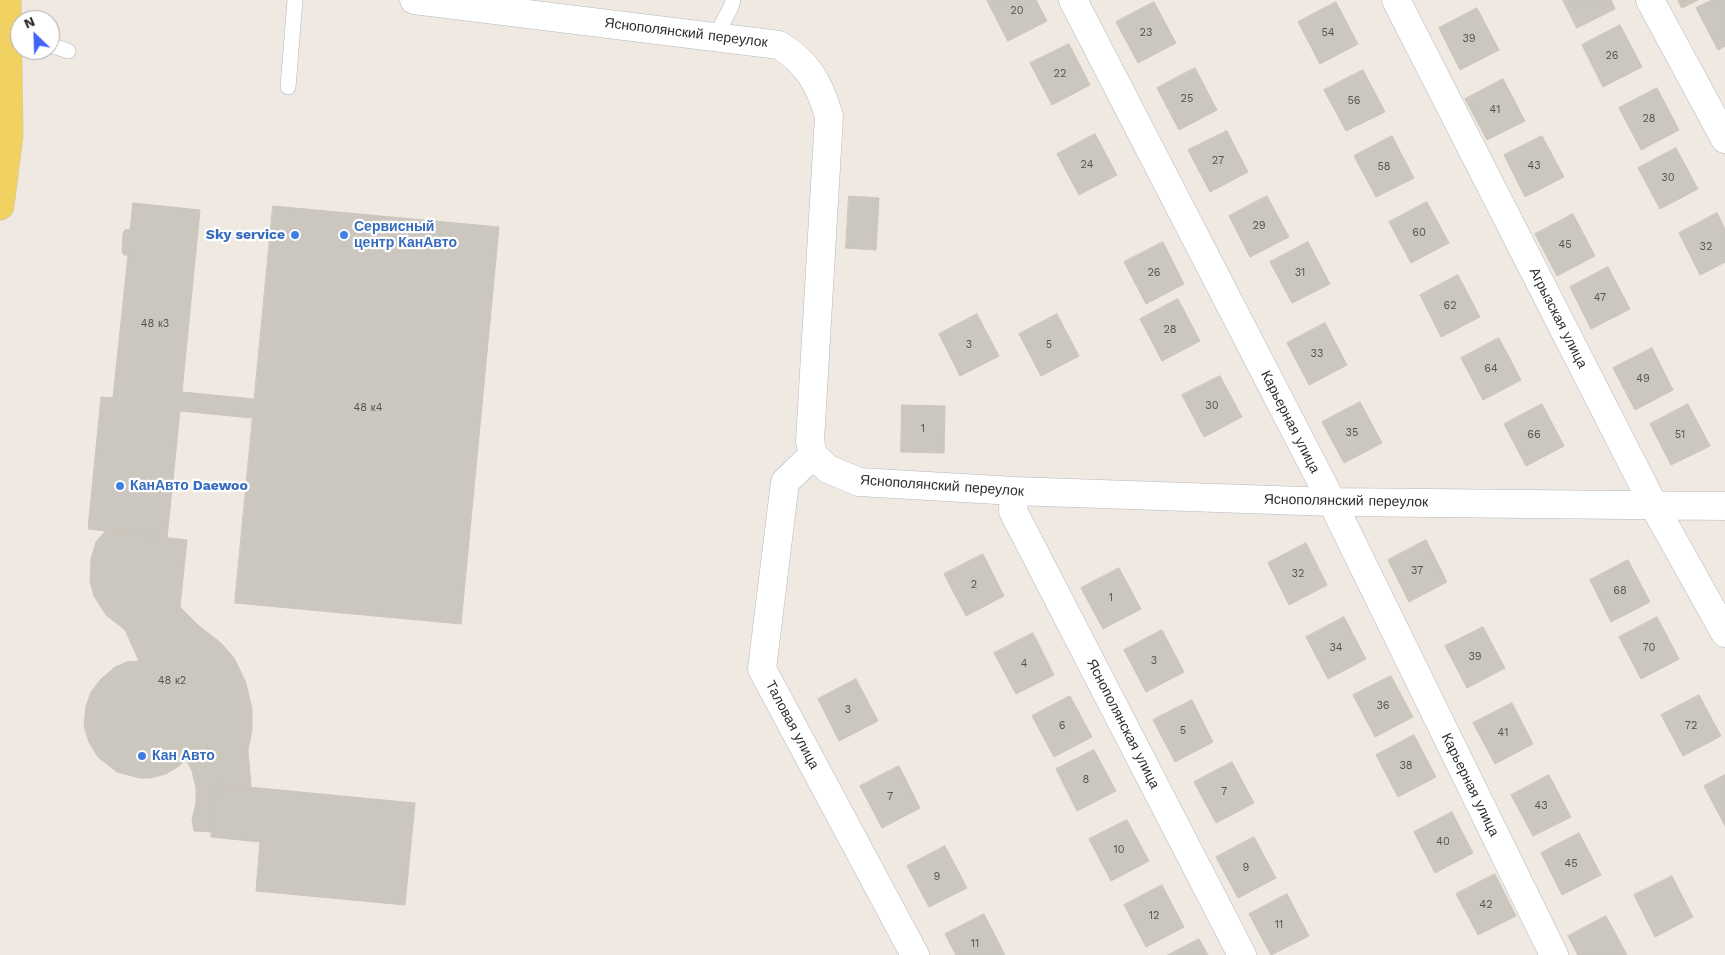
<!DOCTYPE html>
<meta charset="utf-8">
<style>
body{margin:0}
#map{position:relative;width:1725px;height:955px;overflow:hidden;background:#efe9e1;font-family:"Work Sans",sans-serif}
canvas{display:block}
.north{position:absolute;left:10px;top:10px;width:50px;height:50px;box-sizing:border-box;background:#fff;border:1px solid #ababab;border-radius:50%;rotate:336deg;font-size:14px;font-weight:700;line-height:20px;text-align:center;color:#2e2e2e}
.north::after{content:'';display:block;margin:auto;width:18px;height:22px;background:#4264fb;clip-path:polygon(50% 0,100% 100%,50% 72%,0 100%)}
</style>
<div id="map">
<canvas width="1725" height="955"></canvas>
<div class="north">N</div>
</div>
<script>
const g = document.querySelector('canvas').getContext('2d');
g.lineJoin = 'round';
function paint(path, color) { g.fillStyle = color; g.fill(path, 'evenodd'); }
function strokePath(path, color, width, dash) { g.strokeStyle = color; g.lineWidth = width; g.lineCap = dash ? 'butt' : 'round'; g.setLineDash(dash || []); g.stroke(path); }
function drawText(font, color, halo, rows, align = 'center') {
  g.font = font + ' "Work Sans",sans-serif'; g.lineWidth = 4.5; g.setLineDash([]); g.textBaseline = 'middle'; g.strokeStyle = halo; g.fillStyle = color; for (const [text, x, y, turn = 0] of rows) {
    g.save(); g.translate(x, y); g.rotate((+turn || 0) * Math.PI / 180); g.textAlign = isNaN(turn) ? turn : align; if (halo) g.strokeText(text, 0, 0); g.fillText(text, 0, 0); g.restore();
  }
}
const building = new Path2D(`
 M987 0H1036L1047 21 1008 41Z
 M1563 0H1611L1615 9 1577 28Z
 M1678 0H1698L1682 8Z
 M1712 0H1725V46L1718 50 1696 8Z
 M1154 2 1176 43 1138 63 1116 22Z
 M1336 2 1358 44 1320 64 1298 22Z
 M1477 8 1499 50 1460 70 1439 28Z
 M1620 25 1642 67 1603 87 1582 45Z
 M1069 44 1090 85 1052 105 1030 63Z
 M1195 68 1217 110 1179 130 1157 88Z
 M1363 70 1385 112 1346 131 1324 90Z
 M1503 79 1525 121 1487 140 1465 99Z
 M1657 88 1679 130 1641 150 1619 108Z
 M1227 131 1248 172 1210 192 1188 150Z
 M1095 134 1117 175 1079 195 1057 154Z
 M1392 136 1414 178 1376 197 1354 156Z
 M1542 136 1564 177 1525 197 1504 155Z
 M1676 148 1698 189 1660 209 1638 168Z
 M849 196 879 198 876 250 846 248Z
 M1267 196 1289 237 1250 257 1229 216Z
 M1427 202 1449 243 1411 263 1389 222Z
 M133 203 200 210 182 392 254 399 252 418 180 411 167 538 88 529 101 397 113 398 128 255H124L122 252 123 233 125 230 130 229Z
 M273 206 499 227 461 624 235 603Z
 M1717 213 1725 229V262L1700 275 1679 233Z
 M1573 214 1595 256 1557 276 1535 234Z
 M1163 242 1184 284 1146 304 1124 262Z
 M1308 242 1330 284 1292 303 1270 262Z
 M1608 267 1630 309 1591 329 1570 287Z
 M1458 275 1480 317 1441 337 1420 295Z
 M1178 299 1200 341 1162 361 1140 319Z
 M977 314 999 356 960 376 939 334Z
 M1057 314 1079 356 1041 376 1019 334Z
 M1325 323 1347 365 1309 385 1287 343Z
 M1499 338 1521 380 1483 400 1461 358Z
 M1652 348 1673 390 1635 410 1613 368Z
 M1220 376 1242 417 1204 437 1182 395Z
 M1360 402 1382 443 1344 463 1322 422Z
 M1542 404 1564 446 1526 466 1504 424Z
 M1688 404 1710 446 1671 465 1650 424Z
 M902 405 945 406 944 453 901 452Z
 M106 531 187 540 180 607 199 626 221 643 234 658 246 683 252 709V730L248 750 251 787 217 784 212 832 194 831 192 819 196 804V788L192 771 186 759 179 766 166 774 150 778H140L117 772 98 757 89 742 84 726 86 706 91 692 101 679 115 667 127 662 139 661 125 630 106 615 94 596 90 581 91 559 96 542Z
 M1426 540 1447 582 1409 602 1388 560Z
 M1306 543 1327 585 1289 605 1268 563Z
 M983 554 1004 596 966 616 944 574Z
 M1628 560 1650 602 1611 622 1590 580Z
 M1119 568 1141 609 1103 629 1081 588Z
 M1344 617 1366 659 1328 679 1306 637Z
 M1657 617 1679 659 1641 679 1619 637Z
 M1483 627 1505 668 1467 688 1445 646Z
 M1162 630 1184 672 1146 692 1124 650Z
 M1033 633 1054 675 1016 694 994 653Z
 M1391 676 1413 717 1375 737 1353 695Z
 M856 679 878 721 839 741 818 699Z
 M1699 695 1721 736 1683 756 1661 715Z
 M1070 696 1092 737 1054 757 1032 716Z
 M1192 700 1213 742 1175 762 1153 720Z
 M1512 703 1533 744 1495 764 1473 723Z
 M1414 735 1436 777 1398 797 1376 755Z
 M1094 750 1116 791 1077 811 1056 769Z
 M1232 762 1254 803 1216 823 1194 782Z
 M899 766 920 808 882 828 860 786Z
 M1549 775 1571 817 1533 836 1511 795Z
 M1725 775V826L1704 786Z
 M217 784 415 803 405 905 256 891 260 842 211 837Z
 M1452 812 1473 853 1435 873 1414 832Z
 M1127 820 1149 861 1111 881 1089 839Z
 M1579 833 1601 875 1562 895 1541 853Z
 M1254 837 1276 878 1238 898 1216 857Z
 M945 846 967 888 929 907 907 866Z
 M1495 874 1516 916 1478 935 1456 894Z
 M1672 876 1693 917 1655 937 1634 895Z
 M1162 885 1184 927 1146 947 1124 905Z
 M1287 894 1309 936 1271 955 1249 914Z
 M984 914 1005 955H956L945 934Z
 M1606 916 1627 955H1578L1568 936Z
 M1199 939 1208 955H1168Z`);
paint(building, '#cbc7bf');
strokePath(building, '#cbc5ba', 1);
const service = new Path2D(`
 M715 37 731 7 733 0
 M50 45 68 51
 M288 87 295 0`);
const minor = new Path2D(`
 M414 0 779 45C808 63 819 83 829 116L810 441 813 455 828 469 859 482 1014 491 1332 502 1725 506
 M1073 0 1332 502 1554 955
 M1396 0 1653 504 1725 633
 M1650 0 1725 139
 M813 455 785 482 762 669 915 955
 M1014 491 1013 511 1242 955`);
const primary = new Path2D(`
 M0 206 9 135 7 0`);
strokePath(service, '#b4b7c1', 16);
strokePath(minor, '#b4b7c1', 29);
strokePath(primary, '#c9c9c9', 29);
strokePath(service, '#fff', 15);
strokePath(minor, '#fff', 28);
strokePath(primary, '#f2d163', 28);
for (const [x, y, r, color] of [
 [295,235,5,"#3f7fe0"],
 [344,235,5,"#3f7fe0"],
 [120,486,5,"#3f7fe0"],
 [142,756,5,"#3f7fe0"]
]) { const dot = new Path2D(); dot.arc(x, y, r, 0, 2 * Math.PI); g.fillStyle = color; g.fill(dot); strokePath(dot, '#fff', 2); }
drawText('11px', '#555452', null, [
 ["20",1017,11],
 ["23",1146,33],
 ["54",1328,33],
 ["39",1469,39],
 ["26",1612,56],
 ["22",1060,74],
 ["25",1187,99],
 ["56",1354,101],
 ["41",1495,110],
 ["28",1649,119],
 ["27",1218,161],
 ["24",1087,165],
 ["43",1534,166],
 ["58",1384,167],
 ["30",1668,178],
 ["29",1259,226],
 ["60",1419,233],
 ["45",1565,245],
 ["32",1706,247],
 ["26",1154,273],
 ["31",1300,273],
 ["47",1600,298],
 ["62",1450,306],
 ["48 к3",155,324],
 ["28",1170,330],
 ["3",969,345],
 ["5",1049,345],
 ["33",1317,354],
 ["64",1491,369],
 ["49",1643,379],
 ["30",1212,406],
 ["48 к4",368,408],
 ["1",923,429],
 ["35",1352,433],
 ["66",1534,435],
 ["51",1680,435],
 ["37",1417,571],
 ["32",1298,574],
 ["2",974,585],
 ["68",1620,591],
 ["1",1111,598],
 ["34",1336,648],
 ["70",1649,648],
 ["39",1475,657],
 ["3",1154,661],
 ["4",1024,664],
 ["48 к2",172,681],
 ["36",1383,706],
 ["3",848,710],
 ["6",1062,726],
 ["72",1691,726],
 ["5",1183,731],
 ["41",1503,733],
 ["38",1406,766],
 ["8",1086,780],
 ["7",1224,792],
 ["7",890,797],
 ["43",1541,806],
 ["40",1443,842],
 ["10",1119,850],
 ["45",1571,864],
 ["9",1246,868],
 ["9",937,877],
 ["42",1486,905],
 ["12",1154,916],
 ["11",1279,925],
 ["11",975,944]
]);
drawText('14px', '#2e2e2e', '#fff', [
 ["Яснополянский переулок",686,33,7],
 ["Агрызская улица",1558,318,63],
 ["Карьерная улица",1290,422,63],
 ["Яснополянский переулок",942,486,4],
 ["Яснополянский переулок",1346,501,1],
 ["Яснополянская улица",1123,724,63],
 ["Таловая улица",792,725,62],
 ["Карьерная улица",1470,785,64]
]);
drawText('bold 14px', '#366cbe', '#fff', [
 ["Сервисный",354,227],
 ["центр КанАвто",354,243],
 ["Sky service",285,235,"right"],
 ["КанАвто Daewoo",130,486],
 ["Кан Авто",152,756]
], 'left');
</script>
